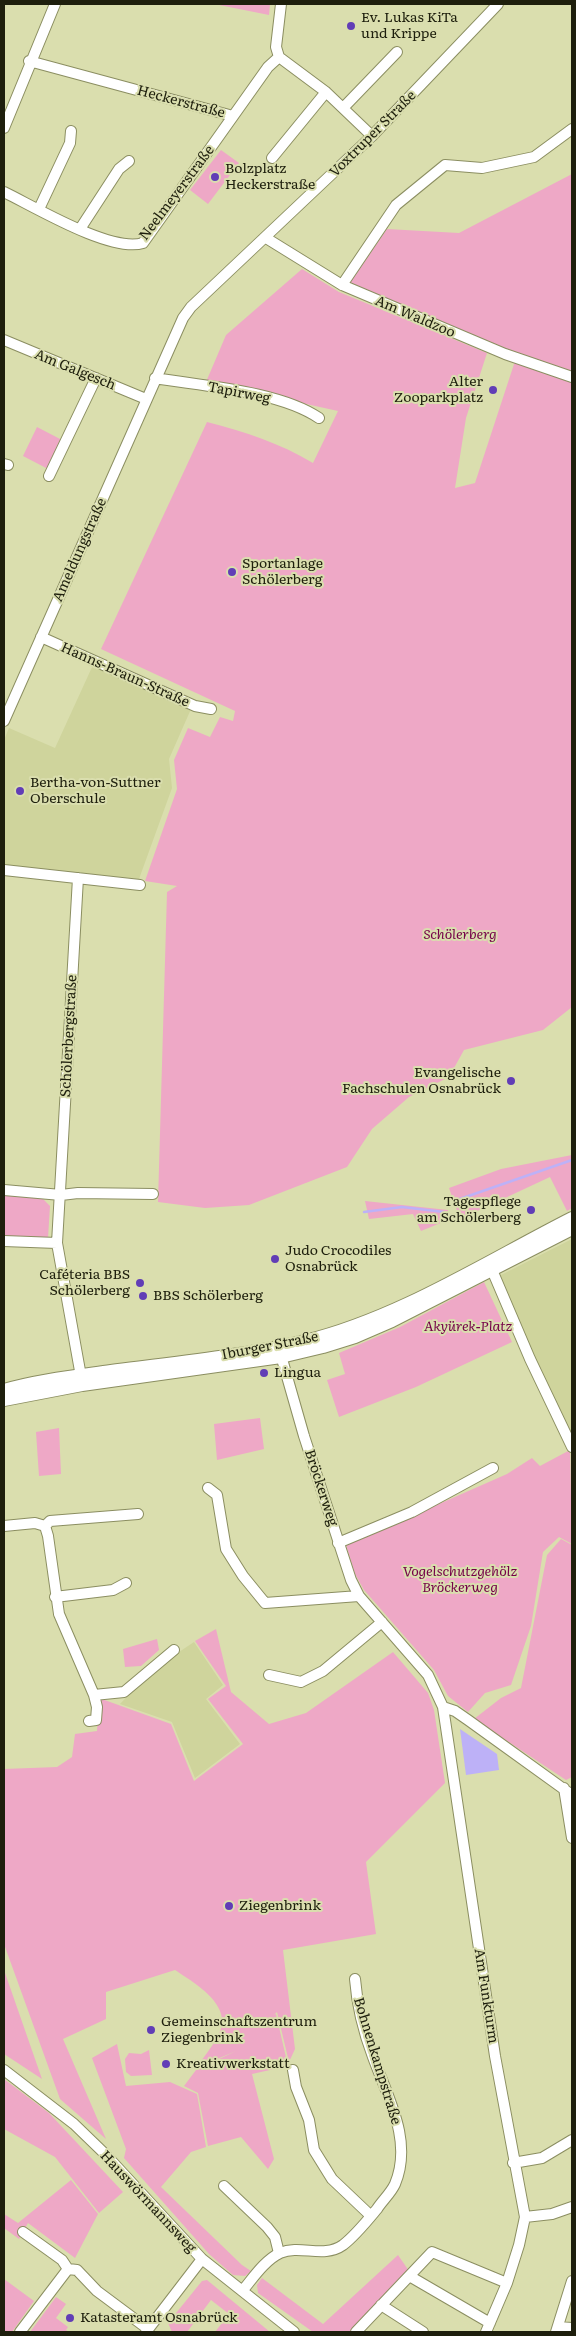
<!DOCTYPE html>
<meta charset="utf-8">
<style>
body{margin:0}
#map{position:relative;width:576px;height:2336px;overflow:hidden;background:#dadeae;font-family:Literata,serif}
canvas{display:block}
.frame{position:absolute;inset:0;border:5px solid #1e1f0d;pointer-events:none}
</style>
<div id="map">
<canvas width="576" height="2336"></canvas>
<div class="frame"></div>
</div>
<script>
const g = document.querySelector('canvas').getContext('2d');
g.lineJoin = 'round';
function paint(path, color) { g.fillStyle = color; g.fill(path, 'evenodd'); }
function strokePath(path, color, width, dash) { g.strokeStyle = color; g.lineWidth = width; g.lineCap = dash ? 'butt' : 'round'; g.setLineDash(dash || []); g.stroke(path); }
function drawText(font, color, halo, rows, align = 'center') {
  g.font = font + ' Literata,serif'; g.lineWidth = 4; g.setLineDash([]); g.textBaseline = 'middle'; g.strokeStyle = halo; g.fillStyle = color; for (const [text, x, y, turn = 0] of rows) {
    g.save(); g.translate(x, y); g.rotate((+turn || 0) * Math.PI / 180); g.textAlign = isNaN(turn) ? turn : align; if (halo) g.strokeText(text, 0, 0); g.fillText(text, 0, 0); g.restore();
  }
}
paint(new Path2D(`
 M93 665 191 709 169 759 172 788 139 879 4 865V740L9 728 55 748Z
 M572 1239V1439L533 1357 499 1276Z
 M194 1642 223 1685 206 1699 240 1744 195 1778 172 1722 120 1704 152 1670Z`), '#cfd49c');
paint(new Path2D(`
 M214 4H270L269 15Z
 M221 150 239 163 208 204 190 190Z
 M572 174V1007L543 1030 464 1050 449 1077 409 1097 372 1129 347 1167 249 1205 205 1208 158 1202 167 892 177 886 145 881 177 789 174 760 188 728 210 737 220 717 233 721 235 711 101 649 207 422C245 432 280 443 313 463L338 411 206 382 226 335 302 269 339 292 487 353 466 418 455 488 475 483 516 358 347 287 387 229 459 233Z
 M37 427 62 440 48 469 23 456Z
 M572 1155V1208L567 1211 550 1177 460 1219 449 1188 501 1169Z
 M4 1194 42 1198 50 1206 48 1238H4Z
 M365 1201 448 1210V1220L421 1231 413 1214 369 1219Z
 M484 1282 512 1342 416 1387 339 1417 327 1380 345 1374 339 1353 400 1327Z
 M260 1418 264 1449 217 1460 214 1424Z
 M59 1428 61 1474 39 1476 36 1432Z
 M570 1450 572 1544 559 1537 543 1552 531 1626 511 1685 485 1693 468 1712 448 1696 434 1670 364 1590 355 1574 346 1545 507 1474 532 1458 540 1466Z
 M561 1539 572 1545V1777L566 1780 474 1719 501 1698 521 1688 547 1555Z
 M216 1629 231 1692 269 1724 306 1713 393 1652 428 1693 434 1710 445 1783 366 1862 376 1934 283 1950 295 2049 289 2062 277 2012 274 2015 276 2014 288 2066 252 2074 274 2159 268 2169 241 2137 208 2146 198 2093 184 2086 196 2070 236 2051 196 2068C203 2058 212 2047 218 2036 235 2006 196 1984 175 1970L106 1992V2019L63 2039 106 2139 60 2099 4 1944V1769L57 1767 72 1757 75 1734 97 1731 99 1698 171 1724 194 1781 243 1744 208 1699 226 1686 195 1641Z
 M157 1639 159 1650 141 1666 125 1667 123 1649Z
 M4 1970 42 2079 4 2054Z
 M117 2044 126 2086 170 2082 197 2094 206 2147 191 2152 161 2187 242 2265 251 2271 245 2276 233 2275 209 2254 124 2158 126 2149 92 2058Z
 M149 2050 152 2075 131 2076 126 2072 125 2059 129 2053 141 2054Z
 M4 2079 49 2113 123 2192 99 2213 55 2157 4 2129Z
 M71 2180 98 2214 75 2258 28 2223 19 2239 4 2228V2214L18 2223Z
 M398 2255 409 2271 350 2332H313L258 2293 257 2285 262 2278 323 2324Z
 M4 2279 34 2301 12 2332H4Z
 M207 2280 270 2332H215L229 2314 211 2300 187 2332H172L168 2323 202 2281Z
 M56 2297 66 2304 56 2318 68 2327 66 2330 69 2332H30Z`), '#eea8c6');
paint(new Path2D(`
 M460 1729 497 1754 499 1770 466 1775Z`), '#bdb1f7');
strokePath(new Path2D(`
 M454 1201 572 1160
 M364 1212 402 1207 444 1212`), '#bdb1f7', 2.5);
const minor = new Path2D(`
 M279 57 326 92 372 136
 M279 57 276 47 281 4
 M29 61 233 116
 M343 108 397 52
 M4 128 55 4
 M272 158 326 92
 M4 192C35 207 111 253 143 243L268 67 279 57
 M39 209 70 143 71 131
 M80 229 119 169 129 161
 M266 238 342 285 505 354 572 377
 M342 285 396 205 445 165 482 168 534 157 572 129
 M4 340 146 399
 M155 378C203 386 279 391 319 418
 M4 464 8 465
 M49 476 96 378
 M41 637 195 706 211 709
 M4 721 183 318 191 307 372 136 498 4
 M4 870 140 885
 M78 878 57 1243 82 1382
 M4 1190 61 1195 78 1193 153 1194
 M4 1241 57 1243
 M489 1263 530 1359 572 1447
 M280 1352 304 1436 351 1580 359 1596 428 1675 443 1707 495 2056 525 2217 519 2245 507 2283 486 2332
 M208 1488 217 1495 226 1549 243 1576 265 1603 359 1596
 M4 1526 35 1523 45 1526 48 1536 59 1614 94 1695 124 1692 174 1650
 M45 1526 50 1521 138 1514
 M338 1543 412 1512 493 1468
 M55 1597 113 1590 126 1583
 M269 1675 301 1682 323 1671 382 1622
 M443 1707 455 1711 468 1720 572 1795
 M89 1721 96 1720 97 1707 94 1695
 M564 1788 572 1838
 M4 2070 74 2124 105 2154 202 2259 294 2332
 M293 2070 296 2087 309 2120 314 2150 332 2179 371 2216
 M513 2163 542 2158 572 2140
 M224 2186 267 2227 275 2237 279 2253
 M525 2217 552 2214 572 2207
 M23 2232 62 2260 68 2269
 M411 2277 490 2323
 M243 2290C253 2278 265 2260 280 2253 301 2244 323 2259 343 2245 355 2236 367 2221 377 2209 382 2201 391 2193 395 2184 413 2141 388 2098 373 2057 364 2033 357 2005 355 1979
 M381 2305 423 2332
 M558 2327 572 2328
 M20 2332 68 2269 77 2270 97 2291 148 2329
 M146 2332 202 2259
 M356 2332 432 2252 507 2283
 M556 2332 572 2281`);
const major = new Path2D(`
 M4 1390C39 1380 76 1376 111 1371 175 1363 243 1356 305 1341 399 1318 487 1261 572 1218
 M4 1400 82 1385 281 1357 323 1347 355 1337 392 1321 572 1229`);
strokePath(minor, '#8b8e61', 12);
strokePath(major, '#8b8e61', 14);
strokePath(minor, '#fff', 10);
strokePath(major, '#fff', 12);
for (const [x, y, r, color] of [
 [351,26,5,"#613db6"],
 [215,177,5,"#613db6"],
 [493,390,5,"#613db6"],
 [232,572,5,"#613db6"],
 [20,791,5,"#613db6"],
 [511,1081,5,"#613db6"],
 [531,1210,5,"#613db6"],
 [275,1259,5,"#613db6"],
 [140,1283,5,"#613db6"],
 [143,1296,5,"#613db6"],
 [264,1373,5,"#613db6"],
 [229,1906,5,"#613db6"],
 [151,2030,5,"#613db6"],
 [166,2064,5,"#613db6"],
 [70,2318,5,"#613db6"]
]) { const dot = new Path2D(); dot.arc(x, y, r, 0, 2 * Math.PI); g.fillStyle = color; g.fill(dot); strokePath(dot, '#dadeae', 2); }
drawText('14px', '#1e1f0d', '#dadeae', [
 ["Ev. Lukas KiTa",361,18],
 ["und Krippe",361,34],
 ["Bolzplatz",225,169],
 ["Heckerstraße",225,185],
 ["Alter",483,382,"right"],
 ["Zooparkplatz",483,398,"right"],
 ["Sportanlage",242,564],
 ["Schölerberg",242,580],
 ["Bertha-von-Suttner",30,783],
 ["Oberschule",30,799],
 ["Evangelische",501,1073,"right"],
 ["Fachschulen Osnabrück",501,1089,"right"],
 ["Tagespflege",521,1202,"right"],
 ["am Schölerberg",521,1218,"right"],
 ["Judo Crocodiles",285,1251],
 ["Osnabrück",285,1267],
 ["Caféteria BBS",130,1275,"right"],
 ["Schölerberg",130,1291,"right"],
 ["BBS Schölerberg",153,1296],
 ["Lingua",274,1373],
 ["Ziegenbrink",239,1906],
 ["Gemeinschaftszentrum",161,2022],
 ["Ziegenbrink",161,2038],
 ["Kreativwerkstatt",176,2064],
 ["Katasteramt Osnabrück",80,2318]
], 'left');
drawText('14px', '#1e1f0d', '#dadeae', [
 ["Heckerstraße",181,102,15],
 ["Voxtruper Straße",373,134,-45],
 ["Neelmeyerstraße",177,193,-53],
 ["Am Waldzoo",415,317,23],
 ["Am Galgesch",75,370,22],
 ["Tapirweg",239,393,11],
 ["Ameldungstraße",80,550,-66],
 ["Hanns-Braun-Straße",125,675,24],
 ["Schölerbergstraße",69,1036,-87],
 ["Iburger Straße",270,1346,-11],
 ["Bröckerweg",321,1488,72],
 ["Am Funkturm",486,1996,81],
 ["Bohnenkampstraße",377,2061,73],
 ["Hauswörmannsweg",148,2202,47]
]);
drawText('italic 14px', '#750048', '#dadeae', [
 ["Schölerberg",460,935],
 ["Akyürek-Platz",468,1327],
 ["Vogelschutzgehölz",460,1572],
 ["Bröckerweg",460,1588]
]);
</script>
